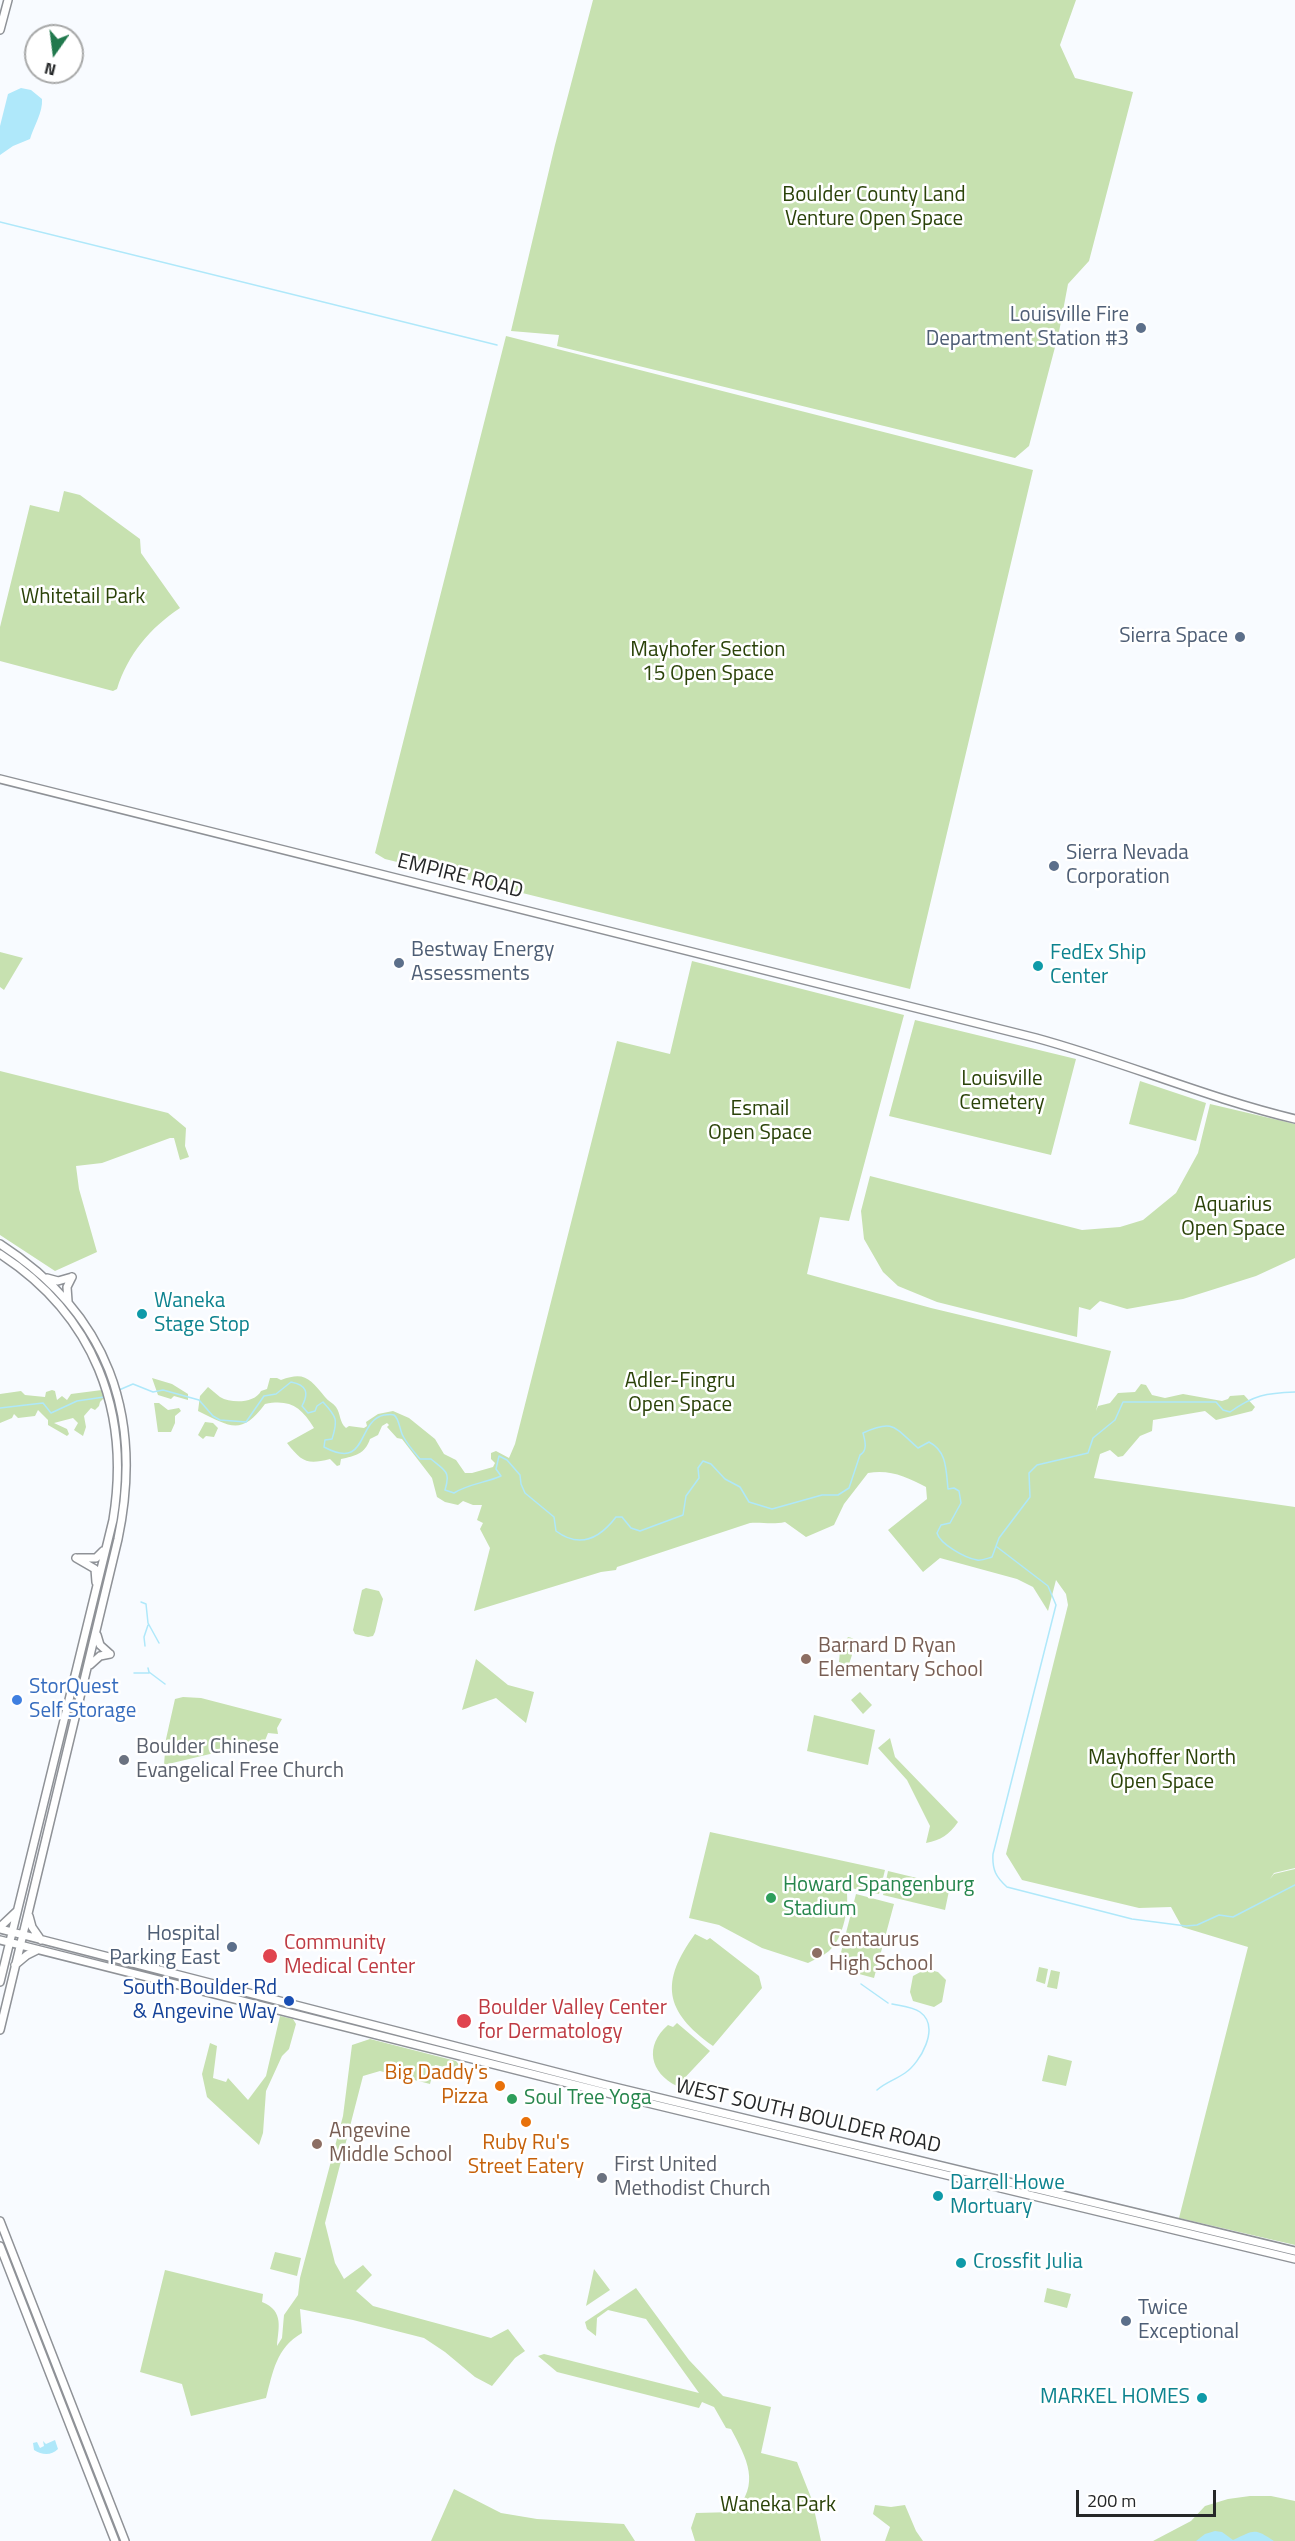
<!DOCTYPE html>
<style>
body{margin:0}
#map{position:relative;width:1295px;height:2541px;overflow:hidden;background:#f8fbff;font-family:"Titillium Web",sans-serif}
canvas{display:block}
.north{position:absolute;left:24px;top:24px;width:60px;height:60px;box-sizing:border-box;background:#fff;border:2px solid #a8a9a9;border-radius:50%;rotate:194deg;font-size:16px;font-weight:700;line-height:24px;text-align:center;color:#252728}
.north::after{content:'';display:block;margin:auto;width:21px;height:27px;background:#21794d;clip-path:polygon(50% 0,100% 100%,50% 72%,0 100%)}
.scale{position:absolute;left:1076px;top:2490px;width:140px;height:27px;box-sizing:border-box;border:3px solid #252728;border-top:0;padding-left:8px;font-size:18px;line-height:21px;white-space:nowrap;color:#252728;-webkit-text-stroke:4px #fff;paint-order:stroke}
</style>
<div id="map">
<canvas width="1295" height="2541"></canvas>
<div class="north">N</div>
<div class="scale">200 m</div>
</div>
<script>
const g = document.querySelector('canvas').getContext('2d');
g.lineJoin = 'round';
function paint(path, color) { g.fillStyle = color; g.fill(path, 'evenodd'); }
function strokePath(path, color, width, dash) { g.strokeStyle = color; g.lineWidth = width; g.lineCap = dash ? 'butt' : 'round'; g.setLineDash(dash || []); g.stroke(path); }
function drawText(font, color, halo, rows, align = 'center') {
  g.font = font + ' "Titillium Web",sans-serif'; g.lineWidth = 5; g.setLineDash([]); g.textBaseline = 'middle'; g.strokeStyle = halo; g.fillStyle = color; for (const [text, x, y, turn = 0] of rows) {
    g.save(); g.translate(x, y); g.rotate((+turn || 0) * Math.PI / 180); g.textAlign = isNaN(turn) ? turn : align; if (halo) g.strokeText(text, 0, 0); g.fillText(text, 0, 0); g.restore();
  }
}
paint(new Path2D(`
 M593 0H1076L1060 45 1075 78 1133 92 1089 261 1068 284 1059 332 1029 446 1015 458 557 346 559 335 511 331 555 145Z
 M506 336 1033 470 910 989 385 859 375 853Z
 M64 491 80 495 140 539 141 553 180 608C150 628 128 654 117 689L113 691 0 661V627L30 505 59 512Z
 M0 952 23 958 4 990 0 987Z
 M692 961 904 1015 849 1221 820 1217 807 1274 931 1308 1111 1351 1096 1411 1098 1406 1110 1403 1118 1393 1135 1392 1141 1384 1146 1385 1152 1395 1165 1398 1183 1394 1222 1401 1228 1399 1230 1396 1244 1395 1255 1407 1252 1411 1216 1420 1205 1411 1153 1420 1152 1431 1140 1436 1123 1456 1118 1457 1110 1450 1100 1454 1094 1478 1295 1507V1868L1274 1873 1270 1879 1274 1874 1295 1869V2245L1179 2218 1248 1947 1182 1927 1171 1907 1139 1908 1022 1880 1006 1854 1068 1605 1066 1594 1056 1580 1048 1611 1033 1587 1017 1579 940 1558 923 1572 888 1530 927 1499 926 1487C907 1477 890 1469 868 1473L844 1504 834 1525 806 1537 785 1522C772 1525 762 1522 750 1523L617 1567 616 1570 601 1572 474 1611 490 1548 480 1529 483 1523 477 1520 482 1505H473L463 1501 458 1505 445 1502 437 1497 432 1478 402 1439 397 1438 387 1427 389 1425 387 1423 382 1426 378 1435 370 1439C365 1454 355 1456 341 1459L340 1465 337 1466 330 1459C307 1465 302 1462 287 1443L314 1428C301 1407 290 1399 265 1404 241 1436 231 1427 198 1411L200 1396 208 1387C212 1390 216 1394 220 1397 232 1404 255 1403 261 1391L267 1389 270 1378H277L281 1380C305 1371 310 1379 325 1397 328 1401 333 1403 336 1407 341 1414 339 1422 346 1428L349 1426 364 1428 367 1426 366 1422 378 1414 393 1411 409 1418 435 1439 444 1454 456 1460 465 1473H472L493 1467 495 1463 491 1459V1453L496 1451 509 1458 515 1444 617 1041 670 1054Z
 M915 1020 1076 1059 1051 1155 889 1116Z
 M0 1071 168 1113 186 1128 185 1146 189 1157 180 1160 174 1138H170L102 1163 76 1166 79 1189 97 1252 55 1271 0 1235Z
 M1140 1081 1206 1103 1196 1141 1129 1124Z
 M1210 1104 1295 1124V1258L1256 1276 1183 1299 1127 1309 1100 1301 1090 1310 1079 1307 1077 1337 937 1302 898 1286 883 1272 864 1239 861 1211 870 1176 1082 1230 1120 1227 1143 1220 1176 1193 1198 1153Z
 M152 1378 172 1384 188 1394V1400L174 1396 171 1399 158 1395Z
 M52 1390 55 1391 57 1400 62 1396 67 1400 71 1394 102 1390 104 1398 100 1402 99 1406 95 1410 91 1408 84 1416 86 1427 83 1436 74 1430 78 1423 73 1418 54 1423 67 1429 69 1434 67 1436 48 1425V1420L38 1410 35 1416 18 1418 14 1414 12 1418 0 1423V1394L21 1391 25 1395 45 1397 46 1392Z
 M154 1403H159L168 1410 179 1408 181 1411 175 1416V1423L171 1432H158Z
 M205 1422 213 1423 218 1428 214 1437 206 1436 203 1439 198 1435Z
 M366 1588 379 1591 383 1599 375 1632 373 1636 368 1637 355 1634 353 1630 362 1590Z
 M848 1637C854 1638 859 1642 860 1649L855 1654 852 1649 844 1643Z
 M844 1648 850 1650 852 1655 848 1667 839 1662 840 1650Z
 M476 1659 508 1685 534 1692 526 1723 496 1698 462 1710Z
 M860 1692 872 1705 863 1714 851 1700Z
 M183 1697 201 1698 282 1719 277 1728 278 1734 268 1733 262 1748 233 1743 210 1754 164 1765 166 1739 175 1699Z
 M814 1715 875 1730 868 1765 807 1751Z
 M890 1738 895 1757 958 1822C949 1835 941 1840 926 1843L930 1826 907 1780 878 1748Z
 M710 1832 885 1870 879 1894 846 1887C850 1904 844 1938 829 1951 823 1956 815 1959 808 1963L762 1948 719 1925 689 1918Z
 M888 1871 950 1886 945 1910 883 1895Z
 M856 1894 894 1904 874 1978 837 1968Z
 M695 1934 707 1940 710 1938 759 1976 762 1988 713 2046C664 2011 660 1982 695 1934Z
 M1039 1967 1048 1969 1045 1984 1036 1981Z
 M926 1969 938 1972 946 1980 942 2002 934 2007 913 2001 910 1992 913 1976Z
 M1051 1970 1060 1972 1057 1989 1047 1987Z
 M280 2016 293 2019 296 2024 289 2049 282 2056 266 2091 263 2133 259 2145 207 2097 202 2074 210 2043 217 2046 213 2078 226 2082 228 2078 248 2100 266 2076Z
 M677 2023 710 2051 677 2086C650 2073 644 2046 668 2025L673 2027Z
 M370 2039 456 2061 460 2066V2070L435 2065 430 2084 380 2071 363 2076 325 2223 335 2263 344 2279 363 2265 372 2275 356 2291 373 2306 491 2338 508 2329 525 2351 515 2358 492 2386 475 2377 445 2352 424 2338 353 2320 300 2309 302 2333C276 2348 273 2372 266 2398L191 2416 182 2384 140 2372 165 2270 263 2294 262 2302C285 2311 278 2329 277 2346L282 2338 284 2315 298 2295 300 2278 343 2116 352 2045Z
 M1048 2055 1072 2061 1066 2086 1042 2081Z
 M275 2252 301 2258 297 2276 270 2269Z
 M594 2269 610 2290 586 2306Z
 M636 2288 689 2360 723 2396 771 2407 761 2453 797 2462 812 2500 821 2541H695L691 2528 696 2513 734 2512C761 2484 747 2459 731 2429L726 2428 714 2407 702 2402 699 2408 557 2372 538 2356 544 2354 699 2393 646 2319 608 2310 597 2318 596 2336 587 2329 585 2322Z
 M1047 2288 1071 2294 1067 2308 1044 2302Z
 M454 2489 501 2513 537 2519 624 2524 635 2541H431Z
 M1250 2496H1271L1295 2501V2541H1153L1191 2521 1205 2506 1228 2499Z
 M875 2505 891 2507 905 2505 916 2531 923 2541H885L890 2527 873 2514Z`), '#c7e1b0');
paint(new Path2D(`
 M21 88 31 90 42 99C43 112 34 126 30 139L13 146 0 155V126L8 94Z
 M55 2440 58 2449C51 2456 42 2455 34 2450L33 2443 37 2442 40 2448 44 2446 43 2441 46 2444Z
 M1215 2531 1222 2532 1233 2540C1254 2531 1253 2527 1274 2541H1196L1205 2534Z`), '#afe8fa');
strokePath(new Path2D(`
 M0 222 497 345
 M119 1390 133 1384 153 1392 163 1390 199 1400 213 1416 220 1420 246 1422 264 1396 276 1394 291 1382C307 1385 309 1393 302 1406L308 1413 315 1411 317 1406 323 1402C337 1417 338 1420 332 1439L325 1440 324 1447C369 1471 356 1421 384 1415 386 1415 392 1414 394 1415 399 1418 400 1431 403 1436 407 1444 414 1452 420 1459H431C445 1471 451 1471 445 1490L454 1493C468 1484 485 1483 501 1476L496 1469 499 1456 507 1460 520 1475 521 1484 525 1493 554 1517 556 1531C580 1549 600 1538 616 1517H622L631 1528 640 1531 683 1515 686 1496 699 1478 698 1468 703 1461 711 1464 725 1479 740 1487 749 1502 772 1509 822 1495H838L849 1488 860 1455C868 1450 865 1441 863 1433 894 1419 894 1427 918 1448L929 1442C947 1451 946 1470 948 1489L954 1488 959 1491 961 1503 950 1523 941 1525 937 1533C940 1544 965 1558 977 1560 982 1561 988 1558 992 1557L999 1538 1030 1497 1029 1473 1037 1465 1088 1453 1093 1438 1115 1420 1123 1402H1216L1223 1410 1230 1412C1254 1395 1266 1393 1295 1392
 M0 1408 43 1403 51 1413 77 1401 104 1397
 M997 1547 1048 1586 1056 1605 993 1854C992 1870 996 1877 1007 1887L1132 1919 1186 1926 1197 1925 1219 1915 1233 1917 1295 1885
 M141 1602 146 1604 148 1623 159 1643
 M145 1646 144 1637 148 1625
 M148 1668 149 1672 165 1684
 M134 1673H149
 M861 1984 888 2003
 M877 2090C886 2082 895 2080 905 2073 920 2063 941 2027 920 2012 913 2007 901 2006 892 2004`), '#afe8fa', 1.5);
const major = new Path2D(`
 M0 30 8 0
 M0 779 1036 1038C1124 1062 1207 1098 1295 1119
 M0 1244C108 1314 144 1415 118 1539L0 2030
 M0 1254C94 1315 131 1411 113 1520L0 1982
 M47 1278 58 1281 72 1277
 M68 1301 67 1287 72 1277
 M76 1558 95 1569 96 1582
 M78 1558H96L103 1551
 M97 1635 100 1645 110 1654
 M90 1665 100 1656 110 1654
 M29 1916 32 1927 41 1940
 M0 1927 16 1912
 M0 1929 606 2085 1295 2251
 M0 1940 627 2098 1295 2259
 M15 1965 27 1955 37 1950
 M0 2221 125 2541
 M0 2246 115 2541`);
strokePath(major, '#8f9297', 10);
strokePath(major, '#fff', 7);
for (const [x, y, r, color] of [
 [1141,328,6,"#5c6f8a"],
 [1240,637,6,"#5c6f8a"],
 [1054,866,6,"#5c6f8a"],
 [399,963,6,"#5c6f8a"],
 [1038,966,6,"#0f9aa8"],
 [142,1314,6,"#0f9aa8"],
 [806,1659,6,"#8d6e63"],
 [17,1700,6,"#3f7fe0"],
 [124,1760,6,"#6b7280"],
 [771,1898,6,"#2e9e5b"],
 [232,1947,6,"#5c6f8a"],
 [817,1953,6,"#8d6e63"],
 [270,1956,8,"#e0444e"],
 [289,2001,6,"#1a4fb4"],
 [464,2021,8,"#e0444e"],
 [500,2086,6,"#e8710a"],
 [512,2099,6,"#2e9e5b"],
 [526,2122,6,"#e8710a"],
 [317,2144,6,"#8d6e63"],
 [602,2178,6,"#6b7280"],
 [938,2196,6,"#0f9aa8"],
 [961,2263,6,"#0f9aa8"],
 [1126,2321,6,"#5c6f8a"],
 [1202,2398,6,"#0f9aa8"]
]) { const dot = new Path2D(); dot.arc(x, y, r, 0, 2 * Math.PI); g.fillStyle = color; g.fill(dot); strokePath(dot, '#fff', 2); }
drawText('21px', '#2a4208', '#fff', [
 ["Boulder County Land",874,196],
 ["Venture Open Space",874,220],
 ["Whitetail Park",83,598],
 ["Mayhofer Section",708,651],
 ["15 Open Space",708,675],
 ["Louisville",1002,1080],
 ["Cemetery",1002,1104],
 ["Esmail",760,1110],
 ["Open Space",760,1134],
 ["Aquarius",1233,1206],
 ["Open Space",1233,1230],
 ["Adler-Fingru",680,1382],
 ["Open Space",680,1406],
 ["Mayhoffer North",1162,1759],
 ["Open Space",1162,1783],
 ["Waneka Park",778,2506]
]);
drawText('21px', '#4e5e75', '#fff', [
 ["Louisville Fire",1129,316],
 ["Department Station #3",1129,340],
 ["Sierra Space",1228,637],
 ["Sierra Nevada",1066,854,"left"],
 ["Corporation",1066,878,"left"],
 ["Bestway Energy",411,951,"left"],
 ["Assessments",411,975,"left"],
 ["Hospital",220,1935],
 ["Parking East",220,1959],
 ["Twice",1138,2309,"left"],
 ["Exceptional",1138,2333,"left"]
], 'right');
drawText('21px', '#252728', '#fff', [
 ["EMPIRE ROAD",460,877,14],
 ["WEST SOUTH BOULDER ROAD",808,2117,13]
]);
drawText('21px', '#0d838f', '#fff', [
 ["FedEx Ship",1050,954],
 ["Center",1050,978],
 ["Waneka",154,1302],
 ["Stage Stop",154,1326],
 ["Darrell Howe",950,2184],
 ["Mortuary",950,2208],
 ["Crossfit Julia",973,2263],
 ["MARKEL HOMES",1190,2398,"right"]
], 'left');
drawText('21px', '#785e54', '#fff', [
 ["Barnard D Ryan",818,1647],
 ["Elementary School",818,1671],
 ["Centaurus",829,1941],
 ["High School",829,1965],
 ["Angevine",329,2132],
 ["Middle School",329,2156]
], 'left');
drawText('21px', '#366cbe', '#fff', [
 ["StorQuest",29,1688],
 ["Self Storage",29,1712]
], 'left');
drawText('21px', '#5b616d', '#fff', [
 ["Boulder Chinese",136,1748],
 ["Evangelical Free Church",136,1772],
 ["First United",614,2166],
 ["Methodist Church",614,2190]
], 'left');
drawText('21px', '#27864d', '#fff', [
 ["Howard Spangenburg",783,1886],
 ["Stadium",783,1910],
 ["Soul Tree Yoga",524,2099]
], 'left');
drawText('21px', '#be3a42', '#fff', [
 ["Community",284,1944],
 ["Medical Center",284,1968],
 ["Boulder Valley Center",478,2009],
 ["for Dermatology",478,2033]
], 'left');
drawText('21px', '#164399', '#fff', [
 ["South Boulder Rd",277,1989],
 ["& Angevine Way",277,2013]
], 'right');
drawText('21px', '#c56008', '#fff', [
 ["Big Daddy's",488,2074],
 ["Pizza",488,2098],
 ["Ruby Ru's",526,2144,"center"],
 ["Street Eatery",526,2168,"center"]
], 'right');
</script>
